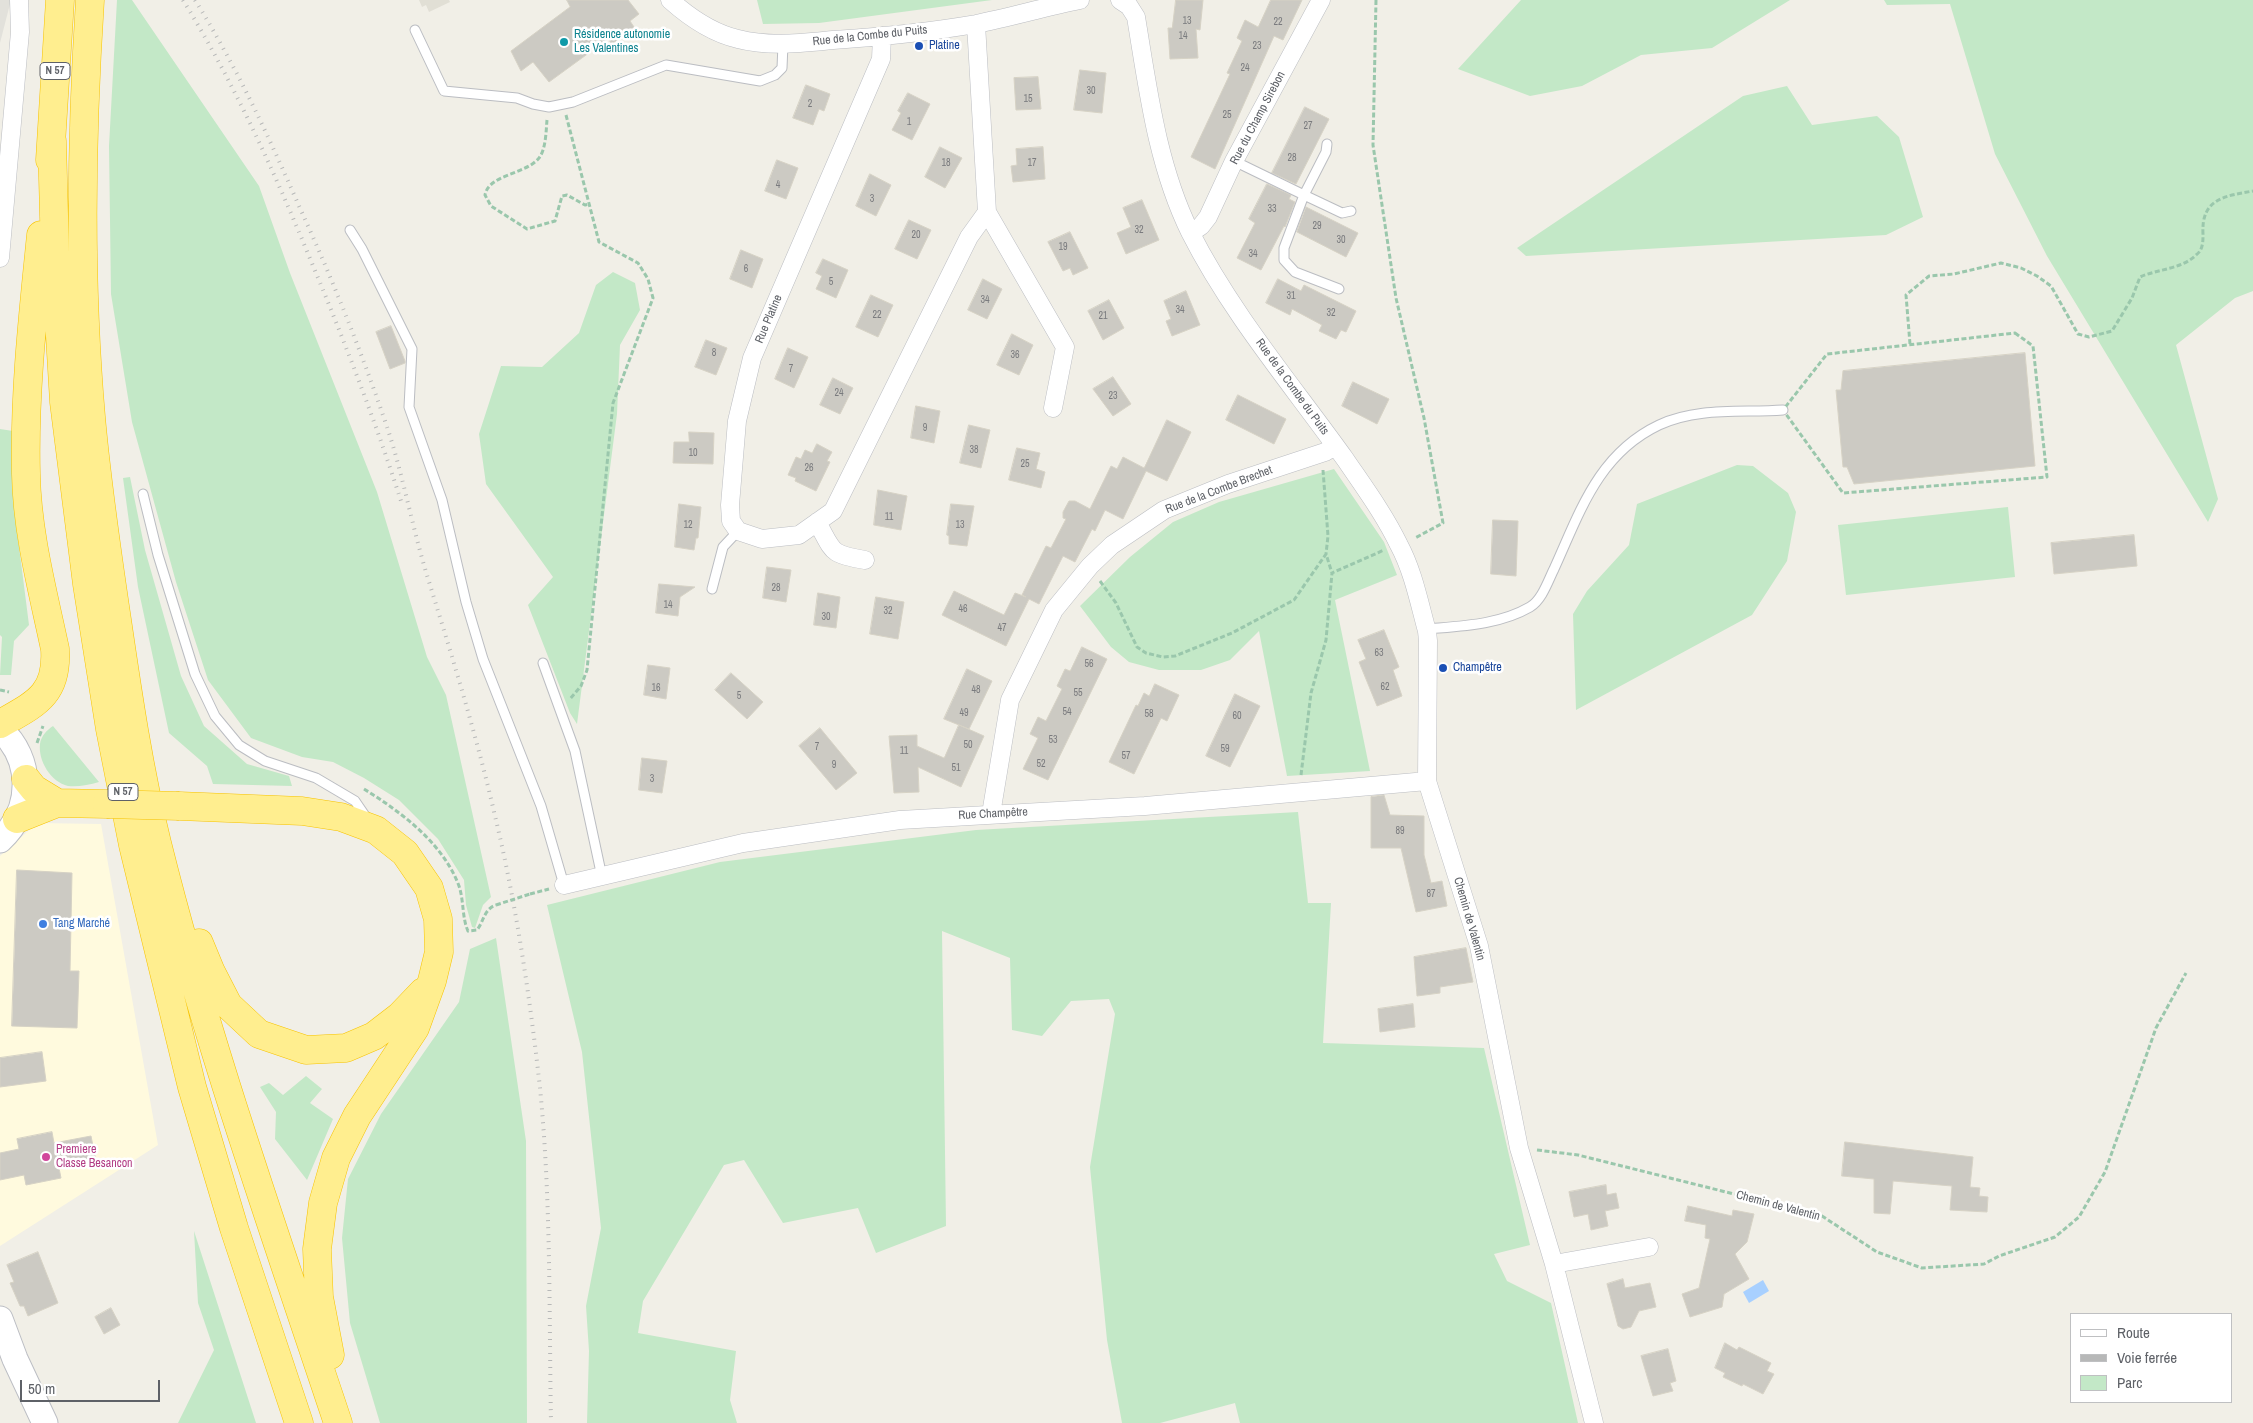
<!DOCTYPE html>
<meta charset="utf-8">
<style>
body{margin:0}
#map{position:relative;width:2253px;height:1423px;overflow:hidden;background:#f1efe7;font-family:"Archivo Narrow",sans-serif}
canvas{display:block}
.legend{position:absolute;left:2070px;top:1313px;width:162px;height:90px;box-sizing:border-box;background:#fff;border:1px solid #bfc0c2;margin:0;padding:6px 9px;list-style:none;font-size:15px;color:#5e6167}
.legend li{display:flex;align-items:center;gap:10px;height:25px}
.legend b{width:25px;border:1px solid #bfc0c2}
.scale{position:absolute;left:20px;top:1380px;width:140px;height:22px;box-sizing:border-box;border:2px solid #5e6167;border-top:0;padding-left:6px;font-size:15px;line-height:18px;white-space:nowrap;color:#5e6167;-webkit-text-stroke:4px #fff;paint-order:stroke}
</style>
<div id="map">
<canvas width="2253" height="1423"></canvas>
<ul class="legend">
<li><b style="height:6px;background:#fff"></b>Route</li>
<li><b style="height:6px;background:#b7b8b8"></b>Voie ferrée</li>
<li><b style="height:14px;background:#c3e8c7"></b>Parc</li>
</ul>
<div class="scale">50 m</div>
</div>
<script>
const g = document.querySelector('canvas').getContext('2d');
g.lineJoin = 'round';
function paint(path, color) { g.fillStyle = color; g.fill(path, 'evenodd'); }
function strokePath(path, color, width, dash) { g.strokeStyle = color; g.lineWidth = width; g.lineCap = dash ? 'butt' : 'round'; g.setLineDash(dash || []); g.stroke(path); }
function drawText(font, color, halo, rows, align = 'center') {
  g.font = font + ' "Archivo Narrow",sans-serif'; g.lineWidth = 5; g.setLineDash([]); g.textBaseline = 'middle'; g.strokeStyle = halo; g.fillStyle = color; for (const [text, x, y, turn = 0] of rows) {
    g.save(); g.translate(x, y); g.rotate((+turn || 0) * Math.PI / 180); g.textAlign = isNaN(turn) ? turn : align; if (halo) g.strokeText(text, 0, 0); g.fillText(text, 0, 0); g.restore();
  }
}
paint(new Path2D(`
 M37 823 101 824 158 1145 0 1246V856Z`), '#fffade');
paint(new Path2D(`
 M0 0H11L0 43Z`), '#e2e1db');
paint(new Path2D(`
 M419 0H449L450 2 429 12 426 5 422 7Z`), '#e1dfd5');
paint(new Path2D(`
 M117 0H132L259 186 290 273 377 492 427 657 446 695 491 897 483 905 475 928 472 927 466 905 464 880 438 839 399 800 364 778 333 762 302 757 251 738 208 680 176 582 132 422 111 294 109 146Z
 M757 0H992L819 23 763 24Z
 M1521 0H1790L1712 48 1641 55 1582 86 1530 96 1458 69Z
 M1884 0H2253V291L2235 298 2176 345 2218 499 2208 522 2047 256 1995 154 1950 4 1887 5Z
 M1787 86 1812 125 1877 116 1899 137 1923 217 1886 235 1526 256 1517 248 1743 96Z
 M613 272 635 283 640 310 620 345 617 414 577 724 570 713 528 605 553 577 486 484 479 434 501 366 542 367 579 333 596 285Z
 M0 429 13 431 16 523 29 625 14 641 11 675H0L2 637 0 635Z
 M1737 465 1753 466 1788 493 1796 512 1787 561 1752 615 1576 710 1573 614 1587 591 1629 545 1637 504Z
 M1334 469 1384 542 1397 575 1335 600 1370 771 1287 776 1259 631 1230 660 1201 670H1159L1129 662 1111 647 1080 606 1130 557 1173 522 1219 502Z
 M130 477 145 550 181 676 204 726 247 764 289 776 292 786 213 784 207 766 169 733 138 587 123 478Z
 M2008 507 2015 577 1846 595 1838 525Z
 M53 726 99 782C89 785 78 787 68 786 51 782 38 761 40 744 41 736 47 730 53 726Z
 M1298 812 1308 903H1331L1323 1043 1484 1048 1530 1245 1494 1254 1507 1281 1551 1303 1578 1423H1240L1235 1403 1160 1423H1122L1107 1340 1090 1167 1115 1014 1109 999 1071 1001 1042 1036 1012 1030 1010 958 942 931 946 1226 876 1253 858 1208 783 1223 744 1160 724 1165 643 1301 638 1333 736 1351 730 1400 737 1423H587L589 1351 586 1306 601 1228 582 1052 547 905 720 862 976 830Z
 M496 938 526 1141 527 1423H380L350 1323 342 1238 348 1179 381 1114 459 1002 470 949Z
 M306 1076 322 1089 310 1103 333 1119 307 1180 275 1139 276 1112 260 1087 269 1083 283 1095Z
 M194 1231 256 1423H178L214 1350 198 1303Z`), '#c3e8c7');
paint(new Path2D(`
 M1763 1280 1769 1291 1749 1303 1743 1292Z`), '#a8d0ff');
const building = new Path2D(`
 M567 0H628L639 14 630 21 634 27 612 44 608 39 549 82 533 62 521 71 511 51 570 7Z
 M1176 0H1203L1200 30 1196 29 1198 58 1170 59 1168 28H1172Z
 M1271 0H1302L1283 40 1274 36 1215 169 1191 157 1230 74 1227 73 1242 41 1237 38 1245 20 1258 27Z
 M1080 70 1106 73 1102 113 1074 110Z
 M1038 77 1041 109 1016 110 1014 78Z
 M806 85 830 94 824 111 819 109 813 125 793 118Z
 M908 93 930 104 912 140 892 130 901 113 898 111Z
 M1305 107 1329 119 1296 184 1272 173Z
 M940 147 962 158 945 188 925 177Z
 M1043 147 1045 179 1013 182 1011 166 1017 165 1016 149Z
 M777 160 798 168 786 199 765 191Z
 M870 174 891 185 876 216 856 206Z
 M1267 184 1291 195 1289 199 1295 202 1285 227 1284 226 1261 270 1237 258 1255 223 1249 219Z
 M1142 200 1159 240 1126 254 1117 233 1131 227 1123 208Z
 M1306 207 1358 233 1346 257 1297 232Z
 M909 220 931 230 917 259 895 249Z
 M1070 232 1088 268 1073 275 1070 268 1063 271 1048 242Z
 M741 250 763 259 752 288 730 279Z
 M823 259 848 270 836 298 816 289 822 276 816 273Z
 M983 279 1002 289 987 319 968 310Z
 M1278 279 1301 291 1304 285 1356 311 1346 332 1341 330 1336 339 1319 331 1322 325 1292 309 1290 315 1266 303Z
 M1186 291 1200 325 1172 336 1166 321 1171 319 1164 301Z
 M871 295 893 305 878 337 856 327Z
 M1109 300 1124 328 1103 340 1088 311Z
 M391 326 405 361V363L390 369 376 332Z
 M1012 334 1033 345 1019 375 997 365Z
 M706 340 727 348 716 375 695 367Z
 M788 348 808 357 794 388 775 379Z
 M2025 353 2035 466 1854 484 1847 467H1843L1836 390H1841L1843 371Z
 M1113 377 1131 404 1113 416 1093 389Z
 M833 378 853 388 840 414 820 405Z
 M1353 382 1389 399 1377 424 1342 406Z
 M1238 395 1286 419 1274 444 1226 420Z
 M916 406 940 411 934 443 911 438Z
 M1167 420 1191 432 1167 481 1146 471 1123 519 1105 510 1095 531 1092 529 1075 562 1063 556 1039 604 1029 599 1006 646 942 615 954 591 1004 615 1015 593 1026 597 1022 595 1046 546 1051 548 1066 519 1063 518V512L1069 501H1075L1090 509 1111 466 1117 469 1123 457 1144 468Z
 M969 425 990 430 981 468 960 463Z
 M689 432 714 433 713 464 673 463 674 442H689Z
 M817 444 832 452 827 461 830 462 816 491 795 481 796 478 788 475 796 457 801 459 805 450 812 453Z
 M1017 448 1040 453 1036 469 1045 472 1041 488 1009 480Z
 M878 490 907 496 901 530 874 525Z
 M679 504 701 507 698 538H696L694 550 675 547Z
 M951 504 974 506 967 546 949 544V536L947 535Z
 M1493 520 1518 521 1516 576 1491 574Z
 M2134 535 2137 566 2054 574 2051 543Z
 M767 567 791 570 786 602 763 598Z
 M659 584 695 587 680 597 678 616 656 613Z
 M818 593 840 597 836 628 814 625Z
 M876 597 904 602 898 639 870 634Z
 M1384 630 1399 667 1393 670 1402 696 1377 706 1359 662 1366 659 1358 640Z
 M1082 647 1107 659 1048 780 1023 769 1038 738 1030 734 1038 717 1046 721 1062 689 1057 686 1065 669 1070 671Z
 M648 665 670 668 666 699 644 695Z
 M967 669 992 681 969 729 944 719Z
 M731 673 763 702 747 719 715 690Z
 M1155 684 1179 695 1167 721 1161 718 1134 774 1109 762 1136 705 1138 706 1144 693 1149 696Z
 M1235 694 1260 706 1230 767 1206 756Z
 M959 725 984 736 961 787 918 767 919 792 894 793 889 736 917 735V746L944 758Z
 M820 728 857 773 836 790 799 746Z
 M642 758 667 761 662 793 639 790Z
 M1384 795 1390 815 1424 816V855L1431 883 1442 881 1447 906 1416 912 1401 848H1371V797Z
 M17 870 72 873 70 971H79L77 1028 12 1026Z
 M1466 948 1473 982 1440 987V993L1417 996 1414 957Z
 M1413 1004 1415 1027 1380 1032 1378 1009Z
 M42 1052 46 1081 0 1087V1058Z
 M52 1132 54 1143 91 1136 96 1161 59 1168 61 1178 26 1185 24 1175 0 1180V1153L19 1149 17 1139Z
 M1845 1142 1973 1157 1970 1187 1980 1188 1979 1196 1988 1197 1987 1212 1950 1210 1952 1186 1893 1181 1890 1214 1874 1213V1179L1842 1176Z
 M1606 1185 1607 1195 1616 1193 1619 1208 1605 1211 1608 1226 1591 1230 1588 1214 1574 1217 1569 1192Z
 M1688 1206 1732 1216 1733 1210 1754 1214 1747 1242 1735 1254 1749 1279 1724 1294 1722 1307 1690 1317 1682 1294 1699 1288 1710 1239 1705 1238 1706 1225 1685 1221Z
 M38 1252 58 1303 28 1316 24 1306H20L10 1283 14 1282 7 1265Z
 M1623 1279 1625 1288 1650 1283 1656 1307 1639 1311 1631 1327 1623 1329 1618 1326 1607 1284Z
 M111 1308 120 1325 104 1334 95 1317Z
 M1725 1343 1737 1350 1739 1347 1771 1363 1767 1371 1774 1374 1763 1394 1743 1384 1742 1386 1723 1377 1725 1373 1715 1368Z
 M1668 1349 1676 1381 1670 1383 1673 1391 1653 1396 1641 1356Z`);
paint(building, '#cccac3');
strokePath(building, '#d6d2c5', 1);
const lane = new Path2D(`
 M415 30 444 91 517 98 533 104 549 107 573 102 666 65 760 81 775 75 782 68 783 44
 M1327 144 1326 152 1304 195 1342 213 1351 211
 M1234 161 1304 195 1284 248V260L1295 272 1339 289
 M350 230 362 249 412 349 409 407 442 500 466 602 483 659 541 806 564 885
 M143 494 158 555 195 674 215 716 239 745 265 761 316 778 355 801 368 820
 M712 589 723 547 738 531
 M1427 629C1461 626 1499 625 1530 607 1542 600 1548 581 1554 569 1580 512 1598 454 1659 425 1698 407 1741 413 1783 410
 M543 663 575 751 602 877`);
const street = new Path2D(`
 M670 0C689 17 712 33 738 39 769 47 801 43 833 40 880 37 929 32 976 24 1011 17 1045 7 1080 0
 M1120 0 1129 6 1136 17C1148 89 1157 165 1190 232 1231 313 1292 385 1345 459 1364 487 1384 514 1399 545 1413 571 1419 602 1427 631L1428 641 1427 781 1479 946 1519 1148 1554 1264 1594 1423
 M976 24 987 212 1065 347 1053 408
 M882 36 881 59 752 358 737 421 730 505 731 521 738 531 762 539 799 535 833 511 969 237 987 212
 M1191 233 1201 226 1208 217 1234 161 1321 0
 M0 258 20 32 19 0
 M817 522C834 552 829 554 865 560
 M991 814 1010 700 1054 610 1090 566 1112 545 1164 510 1228 484 1325 452 1335 446
 M564 885 743 843 900 820 1145 806 1427 781
 M1554 1264 1649 1247`);
const secondary = new Path2D(`
 M0 729C33 759 34 809 0 840
 M0 1319 15 1359 45 1423`);
const highway = new Path2D(`
 M90 0C81 138 79 279 91 417 97 485 107 553 117 620 128 695 139 770 157 843 206 1040 274 1231 338 1423
 M52 141 55 253 64 402 87 584 110 729 133 845 192 1087 234 1228 299 1423
 M50 160 60 0
 M0 724C35 704 58 695 55 649 43 592 27 533 26 474 24 394 33 314 41 235
 M26 779 34 789 57 803
 M179 806 302 811 341 817 376 830 405 853 429 888 438 919 439 952 432 981 415 1028 357 1116 336 1158 323 1203 317 1249 319 1297 330 1355
 M17 819 57 803 107 804
 M199 943 211 972 228 1005 259 1034 306 1050 346 1048 374 1036 400 1016 423 992`);
strokePath(lane, '#bbbdc2', 11);
strokePath(street, '#bbbdc2', 19);
strokePath(secondary, '#bcbec4', 27);
strokePath(highway, '#f7c300', 29);
strokePath(new Path2D(`
 M1376 0 1373 145 1396 298 1424 418 1443 523 1415 538
 M566 115 599 242 638 263 648 279 653 298 613 403 587 670 581 686 570 699
 M547 120C546 131 546 149 539 158 525 175 489 174 485 195L491 206 527 229 555 221 562 196 567 195 585 205 589 204
 M2015 333 2033 346 2047 477 1843 493 1783 410 1827 354Z
 M1910 344 1906 295 1929 276 1954 274 2001 263 2021 268 2037 276 2051 286 2078 334 2089 337 2112 331 2132 298 2140 277C2158 269 2182 269 2196 255 2203 250 2203 242 2203 234 2201 199 2224 196 2253 191
 M1323 470 1328 536 1326 554
 M1100 581 1116 603 1137 647 1146 653 1163 657 1175 656 1232 633 1294 600 1326 554 1332 573
 M0 690 9 692
 M37 743 43 726
 M1301 775 1311 693 1326 640 1332 573 1384 550
 M364 789C401 812 443 843 459 886 464 901 462 918 468 931L477 930C484 921 484 909 496 905
 M530 894 549 889
 M1537 1150 1578 1155 1822 1216 1877 1252 1922 1268 1984 1264 1999 1256 2055 1237 2079 1217 2105 1172 2156 1028 2186 973`), '#9ac7ac', 3, [5, 2.5]);
strokePath(lane, '#fff', 9);
strokePath(street, '#fff', 18);
strokePath(secondary, '#fff', 25);
strokePath(highway, '#ffee8f', 28);
strokePath(new Path2D(`
 M183 0C234 83 274 171 311 261 344 340 375 420 401 501
 M195 0C236 66 268 135 299 206 331 276 360 348 385 421 402 470 411 522 426 572 451 653 476 733 495 816 516 903 530 998 540 1088 551 1199 549 1311 551 1423`), '#b7b8b8', 4, [1, 6]);
const highwayBridge = new Path2D(`
 M107 804 179 806`);
strokePath(highwayBridge, '#f7c300', 29, []);
strokePath(new Path2D(`
 M496 905 530 894`), '#9ac7ac', 3, [5, 2.5]);
strokePath(highwayBridge, '#ffee8f', 28);
for (const [x, y, r, color] of [
 [564,42,5,"#0f9aa8"],
 [919,46,5,"#1a4fb4"],
 [1443,668,5,"#1a4fb4"],
 [43,924,5,"#3f7fe0"],
 [46,1157,5,"#d1479c"]
]) { const dot = new Path2D(); dot.arc(x, y, r, 0, 2 * Math.PI); g.fillStyle = color; g.fill(dot); strokePath(dot, '#fff', 2); }
drawText('10px', '#7a7b7e', null, [
 ["13",1187,21],
 ["22",1278,22],
 ["14",1183,36],
 ["23",1257,46],
 ["24",1245,68],
 ["30",1091,91],
 ["15",1028,99],
 ["2",810,104],
 ["25",1227,115],
 ["1",909,122],
 ["27",1308,126],
 ["28",1292,158],
 ["18",946,163],
 ["17",1032,163],
 ["4",778,185],
 ["3",872,199],
 ["33",1272,209],
 ["29",1317,226],
 ["32",1139,230],
 ["20",916,235],
 ["30",1341,240],
 ["19",1063,247],
 ["34",1253,254],
 ["6",746,269],
 ["5",831,282],
 ["31",1291,296],
 ["34",985,300],
 ["34",1180,310],
 ["32",1331,313],
 ["22",877,315],
 ["21",1103,316],
 ["8",714,353],
 ["36",1015,355],
 ["7",791,369],
 ["24",839,393],
 ["23",1113,396],
 ["9",925,428],
 ["38",974,450],
 ["10",693,453],
 ["25",1025,464],
 ["26",809,468],
 ["11",889,517],
 ["12",688,525],
 ["13",960,525],
 ["28",776,588],
 ["14",668,605],
 ["46",963,609],
 ["32",888,611],
 ["30",826,617],
 ["47",1002,628],
 ["63",1379,653],
 ["56",1089,664],
 ["62",1385,687],
 ["16",656,688],
 ["48",976,690],
 ["55",1078,693],
 ["5",739,696],
 ["54",1067,712],
 ["49",964,713],
 ["58",1149,714],
 ["60",1237,716],
 ["53",1053,740],
 ["50",968,745],
 ["7",817,747],
 ["59",1225,749],
 ["11",904,751],
 ["57",1126,756],
 ["52",1041,764],
 ["9",834,765],
 ["51",956,768],
 ["3",652,779],
 ["89",1400,831],
 ["87",1431,894]
]);
for (const [x, y, w] of [
 [55,71,30],
 [123,792,30]
]) { const box = new Path2D(); box.roundRect(x - w / 2, y - 8.5, w, 17, 4); g.fillStyle = '#fff'; g.fill(box); strokePath(box, '#5e6167', 1); }
drawText('bold 11px', '#5e6167', null, [
 ["N 57",55,71],
 ["N 57",123,792]
]);
drawText('12px', '#0d838f', '#fff', [
 ["Résidence autonomie",574,35],
 ["Les Valentines",574,49]
], 'left');
drawText('12px', '#5e6167', '#fff', [
 ["Rue de la Combe du Puits",870,36,-6],
 ["Rue du Champ Sirebon",1258,118,-62],
 ["Rue Platine",769,319,-67],
 ["Rue de la Combe du Puits",1292,387,54],
 ["Rue de la Combe Brechet",1219,490,-21],
 ["Rue Champêtre",993,814,-3],
 ["Chemin de Valentin",1469,919,74],
 ["Chemin de Valentin",1778,1206,15]
]);
drawText('12px', '#164399', '#fff', [
 ["Platine",929,46],
 ["Champêtre",1453,668]
], 'left');
drawText('12px', '#366cbe', '#fff', [
 ["Tang Marché",53,924]
], 'left');
drawText('12px', '#b23c85', '#fff', [
 ["Premiere",56,1150],
 ["Classe Besancon",56,1164]
], 'left');
</script>
